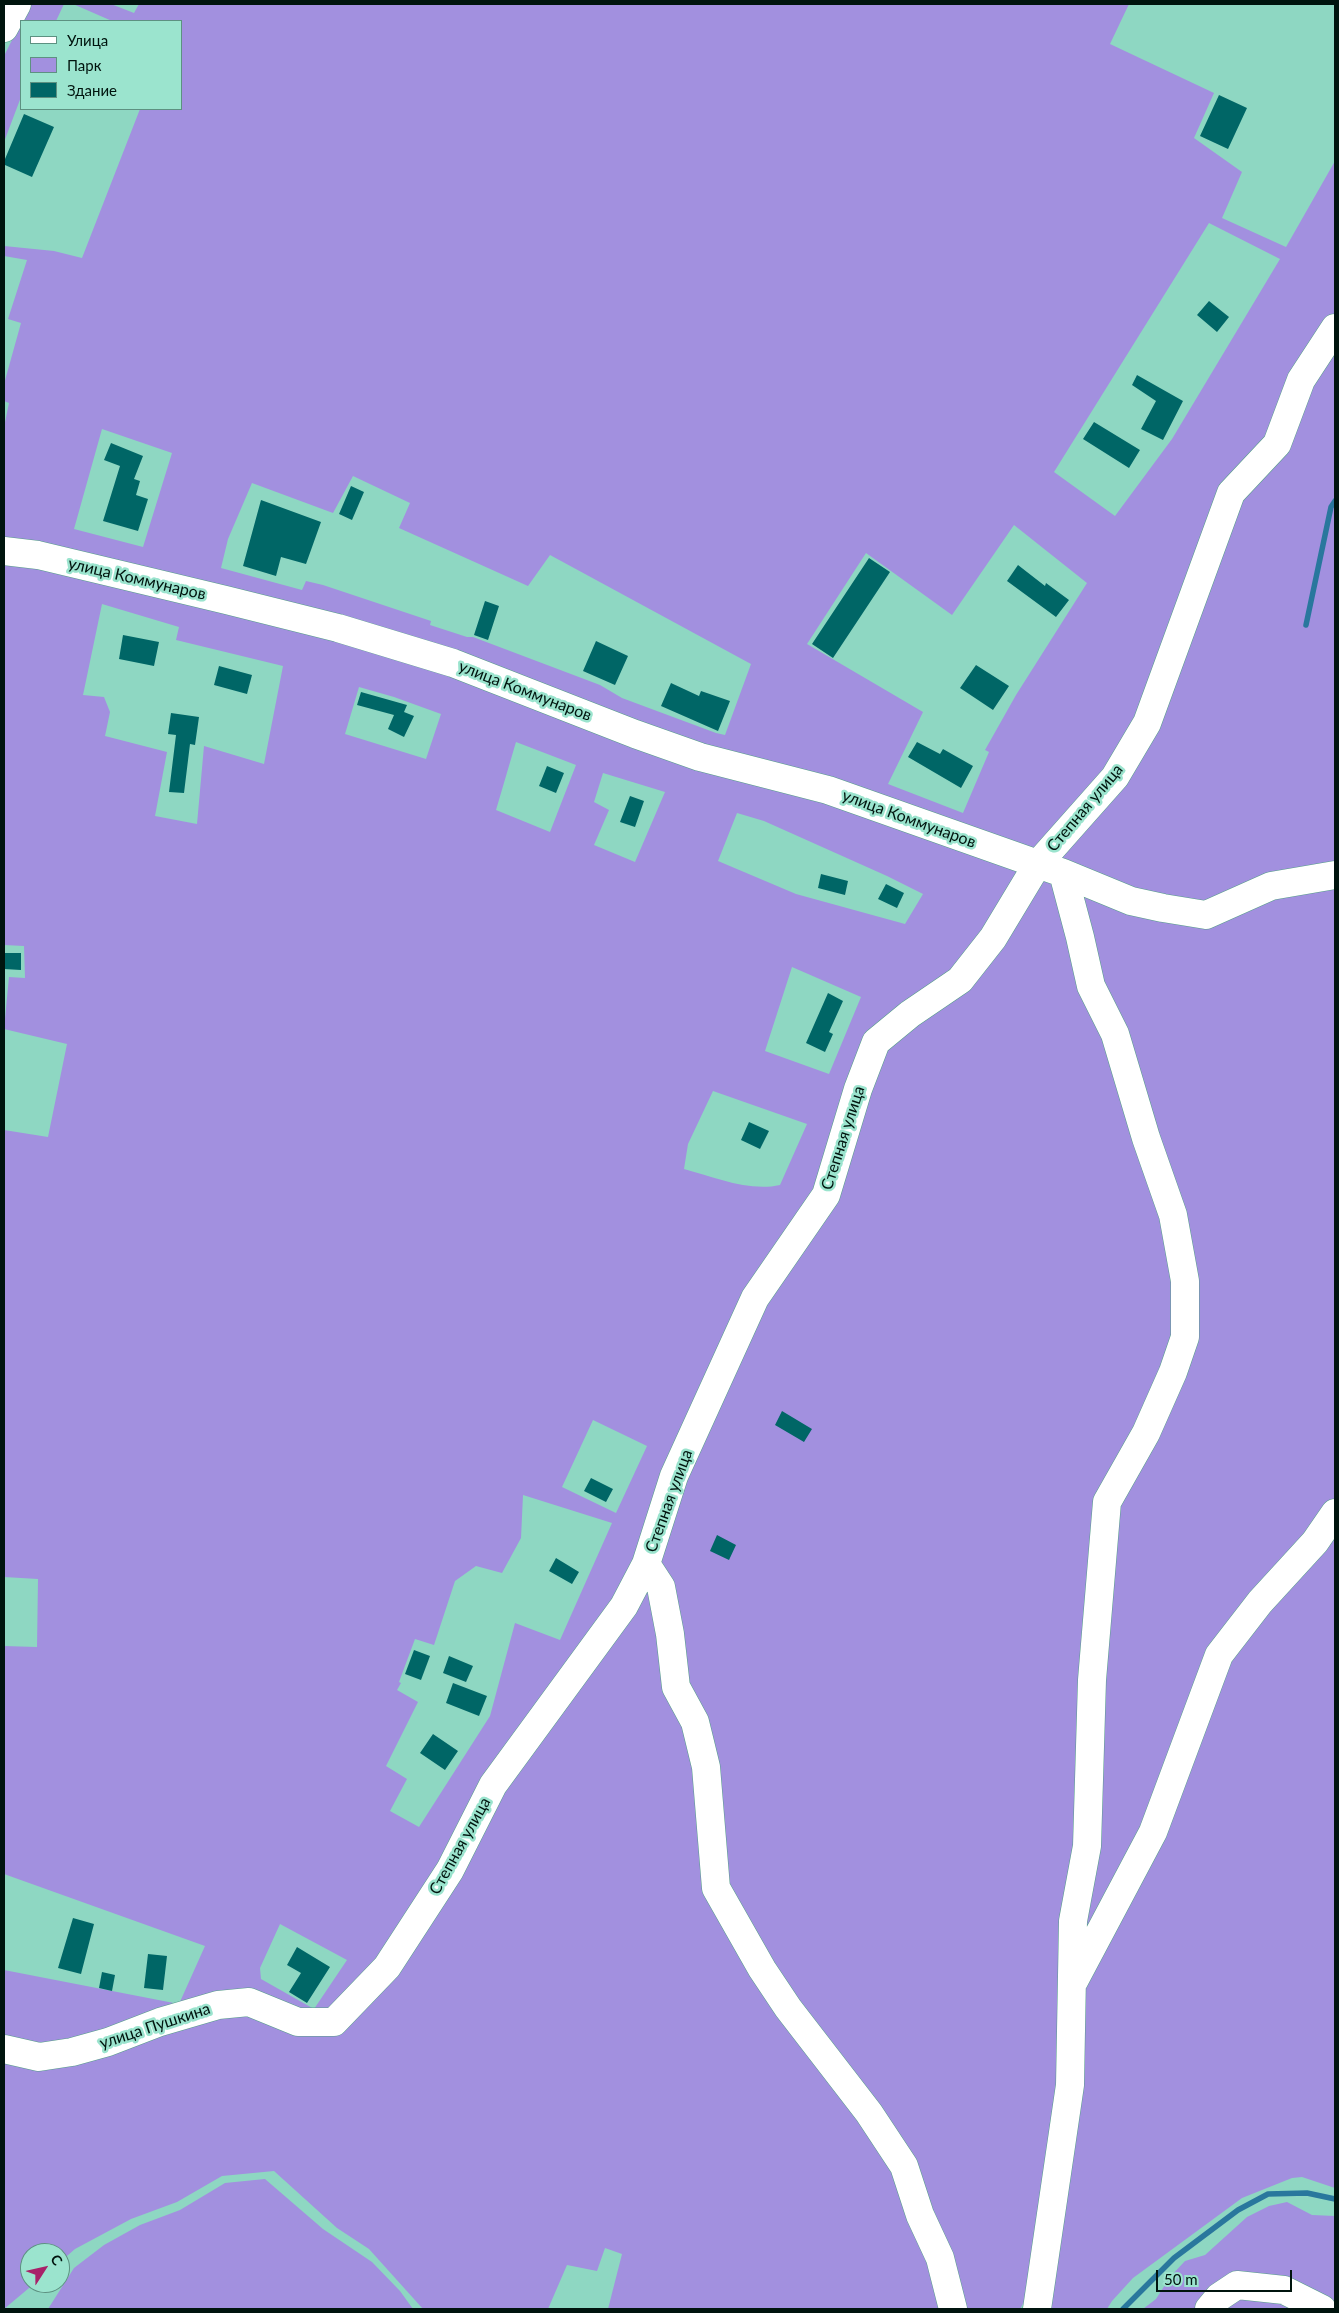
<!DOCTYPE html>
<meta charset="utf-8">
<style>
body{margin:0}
#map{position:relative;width:1339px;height:2313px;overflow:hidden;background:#8ed7c2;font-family:Lato,sans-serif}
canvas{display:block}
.frame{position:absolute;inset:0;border:5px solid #00140e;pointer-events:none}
.legend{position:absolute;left:20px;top:20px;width:162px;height:90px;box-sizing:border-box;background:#9be4ce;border:1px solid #5d9181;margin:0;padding:6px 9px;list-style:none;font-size:15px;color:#00140e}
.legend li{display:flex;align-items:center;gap:10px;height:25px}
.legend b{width:25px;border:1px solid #5d9181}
.north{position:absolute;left:20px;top:2243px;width:50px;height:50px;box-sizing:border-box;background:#9be4ce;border:1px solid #5d9181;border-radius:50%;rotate:55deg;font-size:14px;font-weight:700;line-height:20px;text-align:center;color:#00140e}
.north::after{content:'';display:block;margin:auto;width:18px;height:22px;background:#a82169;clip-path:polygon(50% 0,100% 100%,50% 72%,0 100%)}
.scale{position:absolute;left:1156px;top:2270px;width:136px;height:22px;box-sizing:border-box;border:2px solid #00140e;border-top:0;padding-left:6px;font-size:15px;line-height:18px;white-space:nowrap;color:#00140e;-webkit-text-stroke:4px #9be4ce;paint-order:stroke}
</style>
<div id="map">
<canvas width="1339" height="2313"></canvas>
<div class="frame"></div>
<ul class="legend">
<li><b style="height:6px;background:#fff"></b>Улица</li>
<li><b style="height:14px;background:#a290df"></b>Парк</li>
<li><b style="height:14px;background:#066"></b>Здание</li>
</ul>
<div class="north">С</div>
<div class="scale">50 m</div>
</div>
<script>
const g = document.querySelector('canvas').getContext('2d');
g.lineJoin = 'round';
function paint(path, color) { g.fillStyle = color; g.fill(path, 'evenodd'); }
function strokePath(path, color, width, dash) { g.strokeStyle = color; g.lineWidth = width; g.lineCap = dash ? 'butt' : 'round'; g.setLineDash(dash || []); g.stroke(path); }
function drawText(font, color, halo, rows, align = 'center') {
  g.font = font + ' Lato,sans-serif'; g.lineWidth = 5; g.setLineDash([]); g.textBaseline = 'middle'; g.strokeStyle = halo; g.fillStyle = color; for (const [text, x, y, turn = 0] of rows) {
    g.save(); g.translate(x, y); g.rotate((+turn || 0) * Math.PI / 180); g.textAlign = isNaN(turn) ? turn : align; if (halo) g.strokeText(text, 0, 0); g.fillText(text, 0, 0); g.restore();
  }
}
paint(new Path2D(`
 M31 4H64L56 21H22Z
 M73 4H111L134 13 139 4H1129L1110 44 1214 93 1194 138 1242 172 1222 218 1286 247 1335 161V2188L1302 2177 1292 2178 1242 2198 1133 2278 1112 2301 1107 2309H1037L1034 2285 1020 2309H608L622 2254 605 2248 597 2271 567 2265 548 2309H423L369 2249 337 2228 274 2171 222 2176 177 2202 131 2219 75 2249 60 2262V2253H30V2283H35L4 2309V2054L42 2063 84 2058 124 2045 163 2026 224 2011H245L319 2036 337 2030 373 1993 429 1916 465 1855 488 1804 514 1764 637 1601 665 1529 684 1469 753 1314 826 1205 880 1033 870 1041 837 1134 816 1200 741 1312 664 1490 637 1571 611 1614 483 1794 444 1871 383 1965 338 2007 317 2013 289 2012 244 1996 220 1998 152 2018 96 2040 66 2049 39 2051 4 2042V1970L179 2004 205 1946 4 1874V1646L37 1647 38 1579 4 1577V1130L48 1137 67 1044 4 1029 9 977 25 978 24 946 4 945V556L37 561 223 604 453 668 633 740 701 763 828 795 951 840 955 830C858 790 755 767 655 735 589 713 526 681 459 659 311 610 158 572 4 544V427L9 403 4 401V384L21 323 8 319 27 260 4 256V246L54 251 82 258 140 109H181V21H112ZM1209 223 1280 259 1172 439 1115 516 1054 472ZM102 429 172 453 143 547 74 529ZM353 476 410 503 399 528 528 586 550 555 751 664 725 735 716 733 622 698 600 685 473 637H467L430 625 431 621 323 585 306 581 302 590 221 568 228 539 252 483 333 513ZM1014 525 1087 583 1016 695 985 750 989 752 963 813 888 784 923 712 807 644 866 553 952 615ZM102 604 179 627 176 640 283 666 264 764 204 746 197 824 155 816 167 752 105 736 110 712 104 697 83 695ZM359 687 394 697 441 714 426 759 345 734ZM516 742 576 765 550 832 496 810ZM603 773 665 792 635 862 594 845 609 810 594 802ZM737 813 764 821 887 876 923 894 905 924 796 894 718 861ZM792 967 861 997 829 1074 765 1051ZM713 1091 807 1124 780 1185C749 1192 714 1177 684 1169L688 1144ZM593 1420 647 1446 616 1513 562 1487ZM523 1495 612 1523 560 1640 515 1623 490 1716 419 1827 390 1811 407 1779 386 1766 418 1702 397 1690 401 1683 399 1682 415 1639 434 1645 455 1581 476 1566 502 1573 521 1538ZM280 1924 347 1960 314 2009 261 1979 260 1968Z
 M21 22V97L4 142V56Z
 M265 2179 323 2229 372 2262 400 2291 413 2309H48L74 2268 104 2245 140 2225 180 2210 225 2183Z
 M1287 2202 1312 2215 1335 2216V2309H1143L1156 2299 1170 2277 1185 2261 1205 2255 1247 2217 1269 2206Z`), '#a290df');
strokePath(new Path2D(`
 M1306 625 1331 507 1335 501
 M1123 2309 1174 2258 1238 2210 1268 2194 1307 2193 1335 2199`), '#29779d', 5.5);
paint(new Path2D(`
 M1219 95 1247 108 1228 149 1200 136Z
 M24 114 54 127 32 177 5 165V159Z
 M1209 301 1229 317 1217 332 1197 315Z
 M1137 375 1183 401 1163 440 1141 429 1156 401 1132 385Z
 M1094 422 1140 450 1129 468 1083 439Z
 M111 443 143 456 134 479 140 481 136 495 148 499 138 531 103 521 120 466 104 460Z
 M351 486 364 492 352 520 339 514Z
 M261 500 321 522 306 564 281 557 276 576 243 566Z
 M869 558 890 572 833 658 812 644Z
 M1018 565 1045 586 1046 583 1069 600 1056 617 1007 581Z
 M485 601 499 606 488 640 474 635Z
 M123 635 159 642 154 666 119 659Z
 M596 641 628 656 615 685 583 671Z
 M976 665 1009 686 993 710 960 688Z
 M219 666 252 675 247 694 214 685Z
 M671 683 699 696 701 691 730 701 718 731 661 706Z
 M361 692 407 705 404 712 414 716 404 737 388 729 394 715 357 705Z
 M171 713 199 717 195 745 190 744 184 793 169 792 176 735 168 734Z
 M917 742 940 754 943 749 973 766 961 788 908 757Z
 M547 766 564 773 556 793 539 786Z
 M630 796 644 801 635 827 620 822Z
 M821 874 848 881 845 895 818 888Z
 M886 884 904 893 897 908 878 899Z
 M4 953H21V970L4 969Z
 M828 993 843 1001 829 1032 833 1034 825 1052 806 1043Z
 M749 1122 769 1131 760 1149 741 1140Z
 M782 1411 812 1429 804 1442 775 1425Z
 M591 1478 613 1489 606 1502 584 1491Z
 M717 1535 736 1545 729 1560 710 1551Z
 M556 1558 579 1572 572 1584 549 1571Z
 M414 1650 430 1656 421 1680 405 1674Z
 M449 1656 473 1666 466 1682 443 1673Z
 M453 1683 487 1696 479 1716 446 1703Z
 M433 1734 458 1751 445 1770 420 1753Z
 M73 1918 94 1924 81 1974 58 1968Z
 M297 1947 330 1967 307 2003 289 1992 301 1973 287 1965Z
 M148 1954 167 1956 163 1990 144 1988Z
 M102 1972 115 1975 112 1991 99 1988Z`), '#066');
const minor = new Path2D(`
 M4 28 17 4
 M4 551 38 555 226 600 338 628 453 663 635 734 700 757 828 790 1063 873 1131 901 1163 908 1206 915 1271 886 1335 875
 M646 1564 661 1587 670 1634 676 1687 695 1722 706 1767 716 1888 762 1969 788 2008 869 2113 904 2166 920 2215 940 2258 953 2309
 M1074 1981 1153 1832 1219 1655 1260 1602 1315 1542 1335 1513
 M4 2049 39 2057 72 2052 108 2042 160 2022 218 2005 249 2002 298 2022H334L387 1967 450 1870 493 1785 624 1606 646 1564 674 1476 755 1298 826 1195 858 1089 876 1042 910 1014 960 980 993 938 1037 865 1115 777 1147 723 1231 493 1277 444 1301 380 1335 328
 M1037 2309 1070 2085 1073 1921 1087 1846 1092 1680 1107 1502 1146 1433 1173 1372 1185 1337V1281L1173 1215 1146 1138 1115 1034 1091 986 1080 937 1063 873
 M1209 2309 1219 2297 1237 2285 1284 2290 1322 2309`);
strokePath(minor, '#559d89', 29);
strokePath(minor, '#fff', 28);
drawText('16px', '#00140e', '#9be4ce', [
 ["улица Коммунаров",137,579,13],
 ["улица Коммунаров",525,691,21],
 ["Степная улица",1085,808,-50],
 ["улица Коммунаров",909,819,20],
 ["Степная улица",843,1138,-72],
 ["Степная улица",669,1501,-70],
 ["Степная улица",460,1846,-61],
 ["улица Пушкина",155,2026,-18]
]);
</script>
